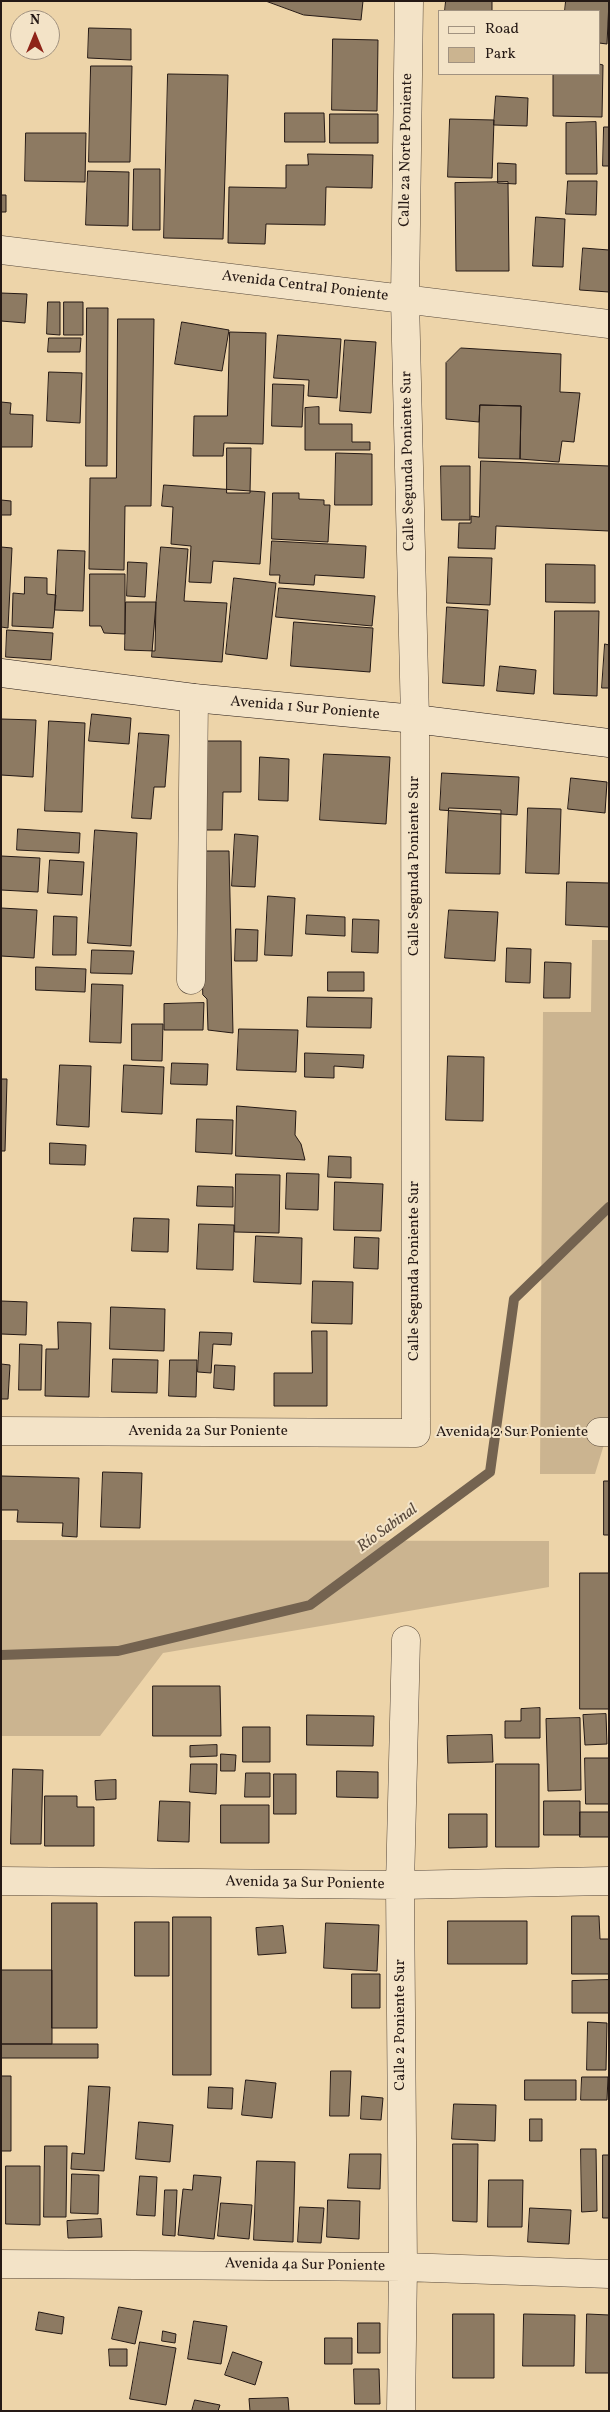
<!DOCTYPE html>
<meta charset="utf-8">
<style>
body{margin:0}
#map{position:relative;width:610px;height:2412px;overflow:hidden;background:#edd4a9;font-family:Vollkorn,serif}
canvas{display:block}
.frame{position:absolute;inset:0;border:2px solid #251915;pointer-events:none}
.legend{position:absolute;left:438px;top:10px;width:162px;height:65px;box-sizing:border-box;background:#f3e3c7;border:1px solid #a19280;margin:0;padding:6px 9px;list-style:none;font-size:15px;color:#251915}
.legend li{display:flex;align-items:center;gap:10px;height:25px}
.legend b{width:25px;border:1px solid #a19280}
.north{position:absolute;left:10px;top:10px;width:50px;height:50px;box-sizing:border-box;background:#f3e3c7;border:1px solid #a19280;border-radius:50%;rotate:0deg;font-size:14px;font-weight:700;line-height:20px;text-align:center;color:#251915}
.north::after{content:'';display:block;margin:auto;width:18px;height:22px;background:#8f2418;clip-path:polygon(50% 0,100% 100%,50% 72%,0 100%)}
</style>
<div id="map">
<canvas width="610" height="2412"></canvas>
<div class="frame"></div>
<ul class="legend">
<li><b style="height:6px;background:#f3e3c7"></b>Road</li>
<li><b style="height:14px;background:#cbb490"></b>Park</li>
</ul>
<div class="north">N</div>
</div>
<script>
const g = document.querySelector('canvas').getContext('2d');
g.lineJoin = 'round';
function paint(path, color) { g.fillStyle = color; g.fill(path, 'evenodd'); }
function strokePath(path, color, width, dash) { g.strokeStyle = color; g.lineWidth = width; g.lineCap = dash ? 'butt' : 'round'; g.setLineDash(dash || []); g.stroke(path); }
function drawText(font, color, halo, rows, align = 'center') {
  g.font = font + ' Vollkorn,serif'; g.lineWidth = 4; g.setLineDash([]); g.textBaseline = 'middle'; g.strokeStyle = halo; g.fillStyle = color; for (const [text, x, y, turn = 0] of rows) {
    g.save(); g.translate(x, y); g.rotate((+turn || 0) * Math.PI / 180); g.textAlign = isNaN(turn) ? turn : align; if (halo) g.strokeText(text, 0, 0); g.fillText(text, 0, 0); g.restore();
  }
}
paint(new Path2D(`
 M592 940H609V1428L595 1474H540L543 1012H591Z
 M1 1540 549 1541V1587L163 1653 100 1736H1Z`), '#cbb490');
strokePath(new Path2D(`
 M1 1655 118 1651 310 1605 490 1472 514 1299 609 1207`), '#746350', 10);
const building = new Path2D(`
 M266 1H363L361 20 304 15Z
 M446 1H492V11H445Z
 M566 1H609L607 44 599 43V11H565Z
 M89 28 131 29V60L88 58Z
 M333 39 378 40 377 111 332 110Z
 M599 64 603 65 602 117 553 116V74H599Z
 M91 66H132L130 162H89Z
 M168 74 228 75 223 239 164 238Z
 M496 96 528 98 527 126 494 125Z
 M285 113H324L325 142H285Z
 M330 114H378V143H330Z
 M450 119 494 120 492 178 448 177Z
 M596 122 597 174H566V123Z
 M604 127H609V166H603Z
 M26 133H86L85 182 25 181Z
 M308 154 373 155 372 188 326 187 325 225 266 224 265 244 228 243 229 187 286 188V165H308Z
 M498 163 516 164V184L498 183Z
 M134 169H160V230H133Z
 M88 171 129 172 128 226 86 225Z
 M568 181H597L596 215 566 214Z
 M508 182 509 271H456L455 183Z
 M1 195H6V212H1Z
 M536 217 565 219 563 267 533 266Z
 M583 248 609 250V292L580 290Z
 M1 293 27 294 25 323 1 321Z
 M48 302H60V335L47 334Z
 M64 302H83V335H64Z
 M87 308H108L107 466H86Z
 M118 319H154L151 506H125L124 570 89 569 90 478H116Z
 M182 322 229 330 222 371 175 364Z
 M230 332 266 333 263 444 224 443 223 456H193L194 416H227Z
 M278 335 341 339 337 398 308 396 309 380 274 378Z
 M49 338H81L80 352H48Z
 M345 340 376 342 371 413 340 411Z
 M461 348 561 354 560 392 580 393 574 442 562 441 559 462 520 459 521 406 480 405 479 422 446 419V363Z
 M49 372 82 373 80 423 47 421Z
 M273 384 304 385 302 427 272 426Z
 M1 392V402L11 403 10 414 33 415 32 447H1Z
 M480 405 521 406 520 459 479 458Z
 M319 407V424H352V442H370V450H305V408Z
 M227 448H251L250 493H227Z
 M336 453 372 454V505H335Z
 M481 461 609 466V531L496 526 495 549 458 548 459 523H471V516L479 517Z
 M441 466H470V520H442Z
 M164 485 265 492 260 564 213 561 211 583 189 582 191 546 171 544 173 507 162 506Z
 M273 493H299V499L324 500V505H330L328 542 272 539Z
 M1 500 11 501V515H1Z
 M272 541 366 546 364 578 315 575 314 585 279 583 280 575H270Z
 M1 547 12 548 8 628 1 627Z
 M161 547 188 549 184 601 227 603 222 662 152 657Z
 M58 550 85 551 83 611 55 610Z
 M449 557 492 558 490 605 447 603Z
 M128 562 147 563 145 597 127 596Z
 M546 564 595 565V603L546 602Z
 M90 574H125V634L104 633 101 626H90Z
 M25 577 47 578V594L56 595 53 628 12 626 13 593 24 594Z
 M234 578 276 583 267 659 226 654Z
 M279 588 375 596 372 626 276 617Z
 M126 602H156L155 651 125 650Z
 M447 607 488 610 484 686 443 683Z
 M555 611H599L597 696 554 694Z
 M294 622 373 628 370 672 291 666Z
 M7 630 53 633 51 660 6 657Z
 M605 644 609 645V688H602Z
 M500 666 536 670 534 694 497 691Z
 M92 714 131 718 129 744 89 741Z
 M1 719 36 720 33 777 1 775Z
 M49 721 85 723 82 812 45 811Z
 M139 733 169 735 165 787H154L151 819 132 818Z
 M197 741H241V792H223L222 830H197Z
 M324 754 390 757 386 824 320 820Z
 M260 757 289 759 288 801 259 800Z
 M442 773 519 777 517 815 440 810Z
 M571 778 607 782 605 813 568 809Z
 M449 808 501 810 500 874 446 873Z
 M528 808 561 809 559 874 526 873Z
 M18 829 80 833 79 853 17 850Z
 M95 830 137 833 131 946 88 943Z
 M235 834 258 836 255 887 232 886Z
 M201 851H229L233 1033 208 1030 207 999 203 995Z
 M1 856 40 858 38 892 1 890Z
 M50 860 84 862 82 895 48 893Z
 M567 882 609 883V927L566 925Z
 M268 896 295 898 292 956 265 955Z
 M1 908 37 910 34 958 1 956Z
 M449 910 498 912 495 961 445 958Z
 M307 915 345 917V936L306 934Z
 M54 916 77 917 76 955H53Z
 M353 919 379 920 378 953 352 952Z
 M236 929 258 930 257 961H235Z
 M507 948 531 949 530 983 506 982Z
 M92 950 134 951 132 974 91 973Z
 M545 962 571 963 570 998H544Z
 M36 967 86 969 85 992 36 990Z
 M328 972H364V991H328Z
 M92 984 123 985 121 1043 90 1042Z
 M308 997 372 998 371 1028 307 1027Z
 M204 1003 203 1030H164V1004Z
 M132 1024H163L162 1061 132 1060Z
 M239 1029 298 1030 296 1072 237 1070Z
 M305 1053 364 1055 363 1068 334 1066V1078L305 1077Z
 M448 1056 484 1057 483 1121 446 1120Z
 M172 1063 208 1064 207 1085 171 1084Z
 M60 1065 91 1066 89 1127 57 1125Z
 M124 1065 164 1067 162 1114 122 1112Z
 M1 1079H7L5 1151H1Z
 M237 1106 296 1111 295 1135 301 1144 305 1160 236 1156Z
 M197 1119 233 1120 232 1154 196 1152Z
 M50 1143 86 1145 85 1165 50 1164Z
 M329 1156 351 1157V1178L328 1177Z
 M287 1173 319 1174 318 1210 286 1209Z
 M236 1174 280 1175 279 1233 235 1232Z
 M335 1182 383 1184 381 1231 334 1230Z
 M198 1186 233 1187V1207L197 1206Z
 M134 1218 169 1219 168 1252 132 1251Z
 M199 1224 234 1225 233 1270 197 1269Z
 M256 1236 302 1238 301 1284 254 1282Z
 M355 1237 379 1238 378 1269 354 1268Z
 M313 1281 353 1282 352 1324 312 1323Z
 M1 1301 27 1302 26 1335 1 1334Z
 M111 1307 165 1309 164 1351 110 1349Z
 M58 1322 91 1323 89 1397 45 1396 46 1349H58Z
 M312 1331H327V1406H274V1373H312Z
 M200 1332 232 1333 231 1345 213 1344 211 1373 198 1372Z
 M20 1344 42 1345 41 1390H19Z
 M113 1359 158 1360 157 1393 112 1392Z
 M170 1360H197L196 1397 169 1396Z
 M1 1364 10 1365 8 1399H1Z
 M215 1365 235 1366 234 1390 214 1388Z
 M103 1472 142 1473 140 1528 101 1527Z
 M1 1476 79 1478 77 1537 62 1536 63 1523 17 1522 18 1510H1Z
 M604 1481H609V1535H604Z
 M580 1573H609V1709H580Z
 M153 1686H220L221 1736H153Z
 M540 1708V1738H505V1721H521V1709Z
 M606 1714 607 1744 585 1745 583 1715Z
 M307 1715 374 1716 373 1746 307 1745Z
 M580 1718 581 1790 548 1791 546 1719Z
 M243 1727H270V1762H243Z
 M492 1735 493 1762 448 1763 447 1736Z
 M217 1745V1756L190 1757V1746Z
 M221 1754 236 1755 235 1771H221Z
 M585 1758H609V1804H586Z
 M191 1764H217L216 1794 190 1792Z
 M496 1764H539V1847H496Z
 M13 1769 43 1770 41 1844H11Z
 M337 1771 378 1772V1798L337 1797Z
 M246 1773H270V1797H245Z
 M274 1774H296V1814H274Z
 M116 1780V1799L96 1800 95 1781Z
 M45 1796H77V1807H94V1846H45Z
 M160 1801 190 1802 189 1842 158 1841Z
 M544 1801H580V1835H544Z
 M221 1805H269V1843H221Z
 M580 1812H609V1837H580Z
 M449 1814H487V1847L449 1848Z
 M52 1903H97V2028H52Z
 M572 1916H599L600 1939H609V1974H572Z
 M173 1917H211V2075H173Z
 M448 1921H527V1964H448Z
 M135 1922H169V1976H135Z
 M326 1923 379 1925 377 1971 324 1968Z
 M283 1926 286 1953 258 1955 256 1928Z
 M1 1970H52V2044H1Z
 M352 1974H380V2008H352Z
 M609 1980V2013H572V1981Z
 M588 2022 607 2023 606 2070H587Z
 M1 2044H98V2058H1Z
 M331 2071H351L349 2116H330Z
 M1 2076H11V2151H1Z
 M582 2077H608L607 2100H581Z
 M246 2080 276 2083 272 2118 242 2115Z
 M525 2080H576V2100H525Z
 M89 2086 110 2087 104 2171 71 2169 72 2153 84 2154Z
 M209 2087 233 2088 232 2109 208 2108Z
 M362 2096 383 2098 381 2120 361 2119Z
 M454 2104 496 2105 495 2141 452 2139Z
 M530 2119H542V2141H530Z
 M139 2122 173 2125 170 2162 136 2159Z
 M453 2144H478L477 2222 453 2221Z
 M45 2146H67L66 2217H44Z
 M581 2149H596L597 2211 582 2212Z
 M350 2154H381L380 2189 348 2188Z
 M603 2155H609V2218H603Z
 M257 2161 295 2162 293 2242 254 2240Z
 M6 2166H40V2225L6 2224Z
 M72 2174 99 2175 98 2214 71 2213Z
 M194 2175 221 2177 214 2239 178 2235 183 2189 192 2190Z
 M140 2176 157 2177 155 2216 137 2215Z
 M489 2180H523L522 2227H488Z
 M165 2190H177L175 2236 163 2235Z
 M328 2200 360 2201 359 2239 327 2237Z
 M221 2203 252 2205 249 2239 218 2236Z
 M300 2207 324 2208 321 2243 298 2242Z
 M530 2208 571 2210 569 2244 528 2242Z
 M101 2219 102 2237 68 2238 67 2221Z
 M119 2307 142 2311 135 2344 112 2339Z
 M39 2312 64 2317 62 2334 36 2330Z
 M453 2314H494V2378H453Z
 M524 2314 575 2315 574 2366H523Z
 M587 2314 609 2315V2373H586Z
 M194 2321 227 2326 221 2364 188 2359Z
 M358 2323H380V2353H358Z
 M163 2331 176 2334 175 2343 162 2341Z
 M325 2338H352V2364H325Z
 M140 2342 176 2348 166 2405 130 2399Z
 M109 2349H127V2366H110Z
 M233 2352 262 2362 255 2385 225 2375Z
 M354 2369H379L380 2404H355Z
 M288 2398 289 2411H250L249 2399Z
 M195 2400 220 2405 218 2411H192Z`);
paint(building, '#8d7a62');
strokePath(building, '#251915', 1);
const street = new Path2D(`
 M1 250 609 324
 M191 980 194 698
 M1 1431 416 1433 415 719 405 299 409 1
 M600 1432H609
 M1 1881 400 1885 609 1881
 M1 2264 403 2267 609 2274
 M401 2411 403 2267 400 1885 406 1640`);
const secondary = new Path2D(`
 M1 673 194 698 415 719 609 743`);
strokePath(street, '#57483a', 29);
strokePath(secondary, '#251915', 29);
strokePath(new Path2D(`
 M446 1433 570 1432`), '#251915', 3, [4, 2.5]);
strokePath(street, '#f3e3c7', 28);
strokePath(secondary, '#f3e3c7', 28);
drawText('15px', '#251915', '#f3e3c7', [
 ["Calle 2a Norte Poniente",407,150,-89],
 ["Avenida Central Poniente",305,287,7],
 ["Calle Segunda Poniente Sur",409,461,-91],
 ["Avenida 1 Sur Poniente",305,709,5],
 ["Calle Segunda Poniente Sur",415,866,-90],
 ["Calle Segunda Poniente Sur",415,1271,-90],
 ["Avenida 2a Sur Poniente",208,1432],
 ["Avenida 2 Sur Poniente",512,1433],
 ["Avenida 3a Sur Poniente",305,1884,1],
 ["Calle 2 Poniente Sur",401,2025,-90],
 ["Avenida 4a Sur Poniente",305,2266,1]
]);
drawText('italic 16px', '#5a4a3c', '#f3e3c7', [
 ["Río Sabinal",388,1529,-36]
]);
</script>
